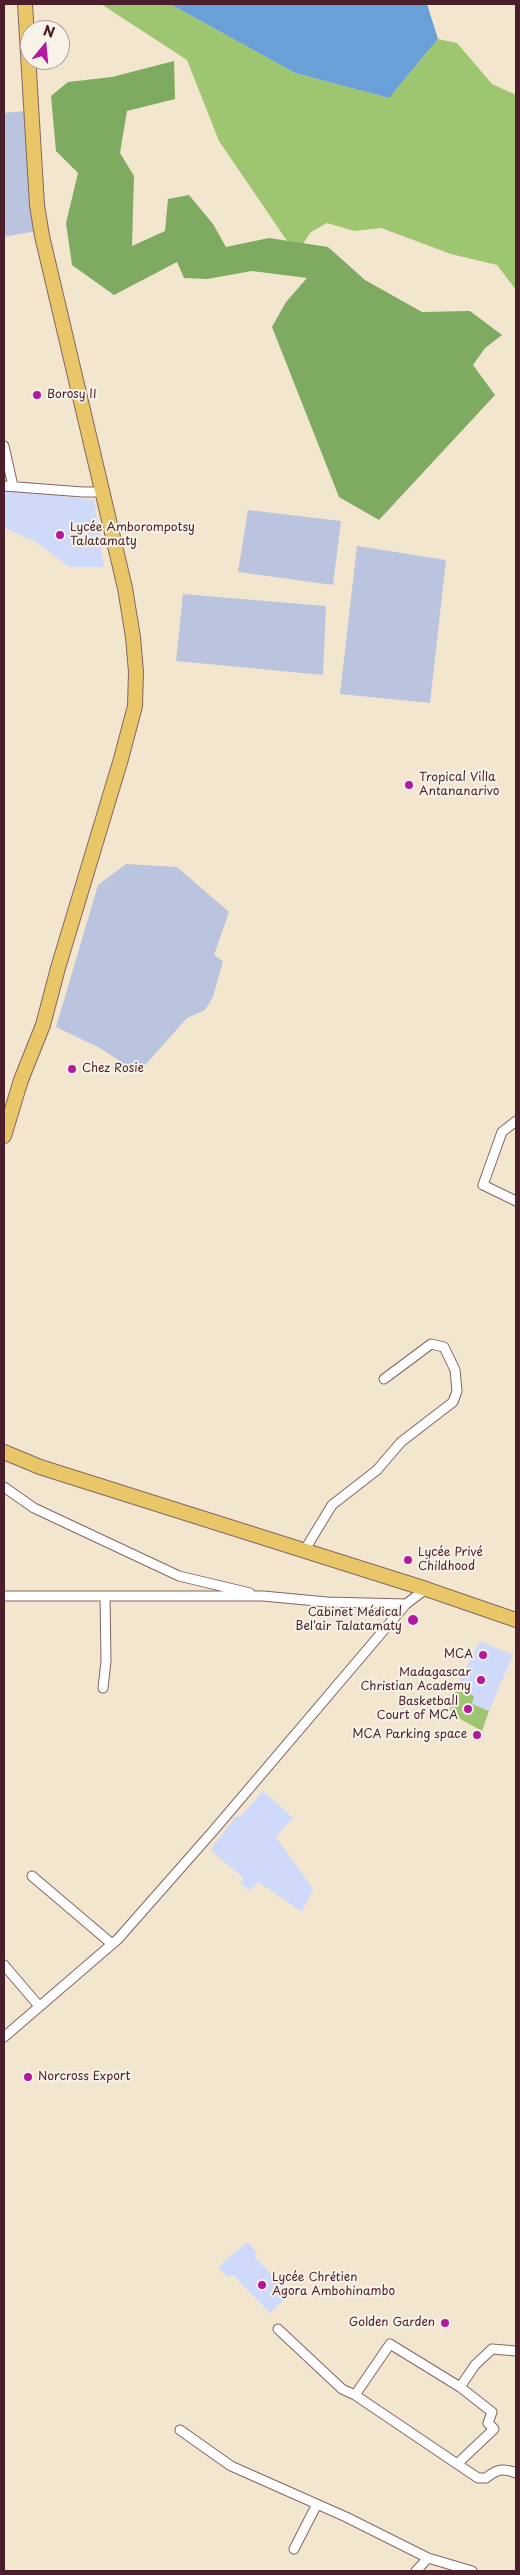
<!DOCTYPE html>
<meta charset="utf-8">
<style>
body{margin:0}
#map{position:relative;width:520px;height:2575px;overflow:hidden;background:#f3e6cf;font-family:"Playpen Sans",sans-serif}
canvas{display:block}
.frame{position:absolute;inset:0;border:5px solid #4a1f2b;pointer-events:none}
.north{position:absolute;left:20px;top:20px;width:50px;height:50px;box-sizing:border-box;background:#f7f3e8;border:1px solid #b29e9c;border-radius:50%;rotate:17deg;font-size:14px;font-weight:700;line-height:20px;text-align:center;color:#4a1f2b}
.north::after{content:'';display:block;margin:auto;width:18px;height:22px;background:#b5179e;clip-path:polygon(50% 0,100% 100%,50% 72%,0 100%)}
</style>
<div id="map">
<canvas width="520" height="2575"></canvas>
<div class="frame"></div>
<div class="north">N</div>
</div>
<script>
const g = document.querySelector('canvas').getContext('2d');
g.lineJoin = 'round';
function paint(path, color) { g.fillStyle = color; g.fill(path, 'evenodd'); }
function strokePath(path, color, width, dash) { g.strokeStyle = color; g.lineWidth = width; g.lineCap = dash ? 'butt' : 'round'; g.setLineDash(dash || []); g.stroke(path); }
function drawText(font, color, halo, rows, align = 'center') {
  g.font = font + ' "Playpen Sans",sans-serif'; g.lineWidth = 4; g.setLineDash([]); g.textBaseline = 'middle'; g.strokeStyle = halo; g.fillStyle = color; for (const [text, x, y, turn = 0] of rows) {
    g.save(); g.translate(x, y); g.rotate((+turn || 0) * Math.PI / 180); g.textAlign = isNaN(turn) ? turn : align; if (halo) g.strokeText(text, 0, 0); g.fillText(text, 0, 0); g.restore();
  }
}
paint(new Path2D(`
 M4 489 94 500 104 567H69L36 542 4 528Z
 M480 1641 513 1655 489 1711 471 1704 474 1696 456 1687Z
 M263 1791 293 1818 276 1837 313 1889 302 1912 258 1882 250 1891 240 1883 244 1878 210 1850 237 1815 240 1817Z
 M247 2242 257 2252 254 2256 290 2294 270 2313 232 2274 228 2277 218 2267Z`), '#cfdafa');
paint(new Path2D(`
 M25 111 37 231 4 237V113Z
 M248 510 341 521 333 585 238 572Z
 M357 546 446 560 430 703 340 694Z
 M183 594 326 606 323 675 176 661Z
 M126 864 177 867 229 912 214 955 223 961 213 997 205 1010 187 1018 138 1073 100 1048 56 1027 98 885Z`), '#bac4de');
paint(new Path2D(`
 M101 4H170L295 73 389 98 438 39 457 43 492 84 516 95V290L497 265 451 254 381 228 354 231 327 223 311 232 296 254 219 141 187 60Z
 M456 1687 474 1696 472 1704 489 1711 482 1731 449 1713Z`), '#9ec570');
paint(new Path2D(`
 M174 61 175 99 127 111 120 153 134 176 132 246 165 231 168 199 189 195 213 224 226 247 269 238 328 247 365 280 422 312 470 311 502 335 485 348 473 365 495 395 379 520 339 497 272 327 286 302 307 278 252 271 207 279 184 278 177 262 114 295 72 265 66 223 78 173 56 151 51 96 68 82 112 77Z`), '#7eaa62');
paint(new Path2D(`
 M170 4H427L438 39 389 98 295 73Z`), '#69a0d7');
const street = new Path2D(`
 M4 446 13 486
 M4 486 83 492H101
 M516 1121 502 1132 483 1185 516 1201
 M4 1487 34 1508 179 1576 250 1593
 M304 1551 332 1505 377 1470 401 1442 453 1402 457 1391 455 1370 444 1347 431 1344 384 1379
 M4 1596H263L327 1602 406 1604 426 1589
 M103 1688 106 1661 105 1597
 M32 1876 112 1944
 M4 1965 39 2006
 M4 2037 118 1939 214 1830 406 1604
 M278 2329 342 2389 355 2395 478 2478H486C497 2469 503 2468 516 2473
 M460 2387 475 2365 492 2349 516 2351
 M355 2395 390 2344 460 2387 492 2412 488 2423 494 2429 457 2464
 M180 2430 231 2466 346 2517 428 2558 472 2571
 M294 2549 317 2504
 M416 2571 428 2558`);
const primary = new Path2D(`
 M4 1136 21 1080 43 1025 58 968 121 759 135 706 136 672 133 637 125 588 42 236 37 205 25 4
 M4 1452 40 1467 426 1589 516 1620`);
strokePath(street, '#856564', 11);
strokePath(primary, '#856564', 16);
strokePath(street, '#fff', 9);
strokePath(primary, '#e9c769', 14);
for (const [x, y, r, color] of [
 [37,395,5,"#b5179e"],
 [60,535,5,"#b5179e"],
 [409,785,5,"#b5179e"],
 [72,1069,5,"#b5179e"],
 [408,1560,5,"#b5179e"],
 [413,1620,6,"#b5179e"],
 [483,1655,5,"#b5179e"],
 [481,1680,5,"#b5179e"],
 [468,1709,5,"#b5179e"],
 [477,1735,5,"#b5179e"],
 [28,2077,5,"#b5179e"],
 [262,2285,5,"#b5179e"],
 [445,2323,5,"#b5179e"]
]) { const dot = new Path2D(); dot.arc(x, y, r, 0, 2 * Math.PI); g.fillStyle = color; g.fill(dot); strokePath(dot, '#f7f3e8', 2); }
drawText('12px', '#4a1f2b', '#f7f3e8', [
 ["Borosy II",47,395],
 ["Lycée Amborompotsy",70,528],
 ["Talatamaty",70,542],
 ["Tropical Villa",419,778],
 ["Antananarivo",419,792],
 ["Chez Rosie",82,1069],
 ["Lycée Privé",418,1553],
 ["Childhood",418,1567],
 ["Cabinet Médical",402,1613,"right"],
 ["Bel'air Talatamaty",402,1627,"right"],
 ["MCA",473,1655,"right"],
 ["Madagascar",471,1673,"right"],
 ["Christian Academy",471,1687,"right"],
 ["Basketball",458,1702,"right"],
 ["Court of MCA",458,1716,"right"],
 ["MCA Parking space",467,1735,"right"],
 ["Norcross Export",38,2077],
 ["Lycée Chrétien",272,2278],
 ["Agora Ambohinambo",272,2292],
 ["Golden Garden",435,2323,"right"]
], 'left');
</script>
